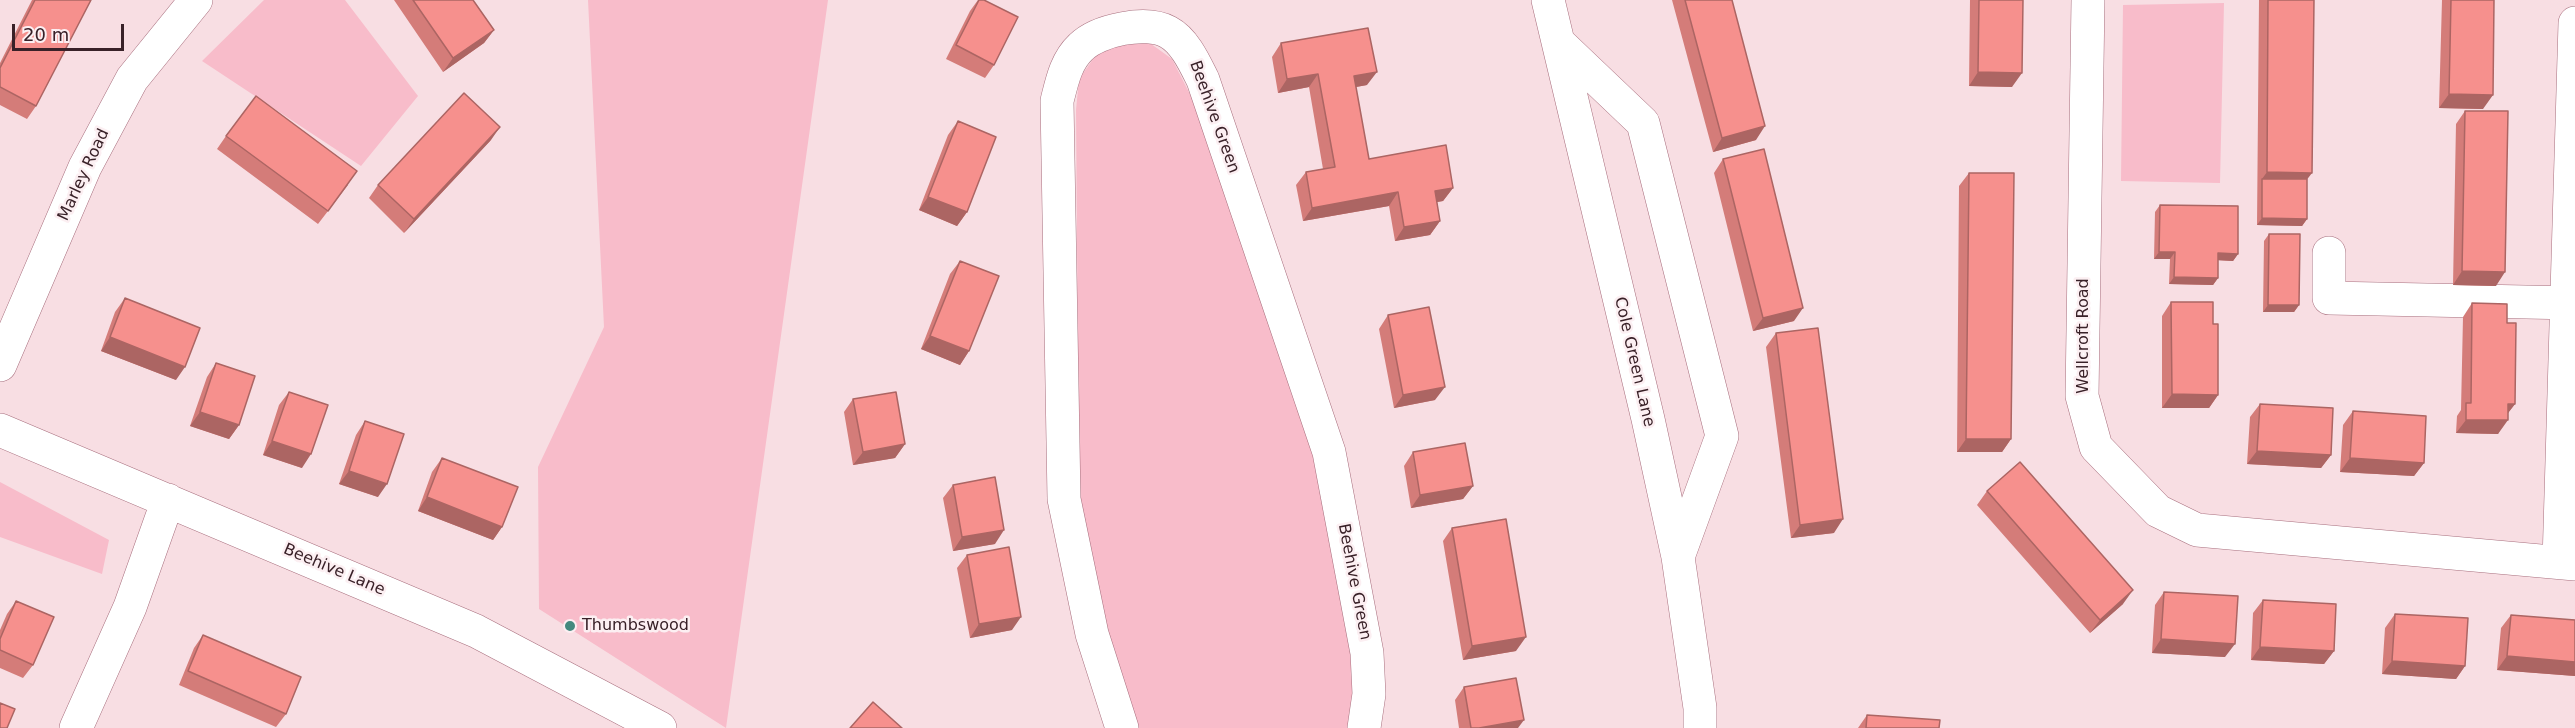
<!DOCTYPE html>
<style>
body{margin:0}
#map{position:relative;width:2575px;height:728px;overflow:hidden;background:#f8dee3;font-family:"DejaVu Sans",sans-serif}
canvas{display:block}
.scale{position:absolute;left:12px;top:24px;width:112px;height:27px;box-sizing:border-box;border:3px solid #392128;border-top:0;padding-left:8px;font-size:18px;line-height:21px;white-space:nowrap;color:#392128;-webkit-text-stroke:4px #fceff2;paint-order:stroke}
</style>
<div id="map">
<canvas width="2575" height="728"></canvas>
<div class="scale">20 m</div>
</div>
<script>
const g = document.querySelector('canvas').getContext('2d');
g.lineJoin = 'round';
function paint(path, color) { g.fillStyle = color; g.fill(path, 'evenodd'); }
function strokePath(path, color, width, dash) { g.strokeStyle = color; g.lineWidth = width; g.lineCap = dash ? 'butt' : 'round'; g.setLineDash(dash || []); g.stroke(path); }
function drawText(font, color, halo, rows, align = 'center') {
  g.font = font + ' "DejaVu Sans",sans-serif'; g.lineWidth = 5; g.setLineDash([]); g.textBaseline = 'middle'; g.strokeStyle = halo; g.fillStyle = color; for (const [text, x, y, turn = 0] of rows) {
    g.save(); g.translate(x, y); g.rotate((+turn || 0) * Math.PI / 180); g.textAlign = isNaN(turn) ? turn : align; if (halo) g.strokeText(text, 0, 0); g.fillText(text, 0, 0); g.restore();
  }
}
paint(new Path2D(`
 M264 0H345L418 96 361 166 202 61Z
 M588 0H828L726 728 539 609 538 467 604 327Z
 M2224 3 2220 183 2121 181 2123 5Z
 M1147 41 1172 59 1195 104 1315 445 1356 656 1349 728H1137L1105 625 1079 502 1076 110 1079 79 1098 52 1124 42Z
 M0 482 109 540 102 574 0 537Z`), '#f8bcca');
const minor = new Path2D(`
 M1548 0 1648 419 1678 557 1700 708V728
 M2088 0 2082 396 2096 447 2158 511 2197 530 2575 564
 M1559 43 1643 123 1722 436 1678 557
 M2329 253V298L2575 303
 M0 365 85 167 132 79 196 0
 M0 430 476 631 660 728
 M2559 562 2575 23
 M76 728 130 607 168 500
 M1122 728 1092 634 1064 499 1057 101C1062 81 1066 61 1081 47 1098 30 1146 20 1168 32 1185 41 1195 64 1203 80L1329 452 1367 653 1369 694 1364 728`);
strokePath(minor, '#a86f7e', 34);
strokePath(minor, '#fff', 33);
paint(new Path2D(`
 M32 0H91L36 106 27 119 0 105V63Z
 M394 0H473L494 30 484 43 443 72Z
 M978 0 994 65 985 78 946 59 970 11Z
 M1672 0H1732L1756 140 1713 152Z
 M1970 0H2023L2012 87 1969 86Z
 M2259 0H2314L2307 179V219L2302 226 2257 225Z
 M2442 0H2494L2483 109 2439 108Z
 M1281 43 1367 85 1356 87 1369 159 1453 188 1443 201 1437 202 1440 221 1430 235 1395 241 1389 206 1303 221 1296 185 1306 172 1323 169 1309 87 1278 93 1272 57Z
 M2465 111 2496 286 2453 285 2456 124Z
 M958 121 967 212 957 226 919 210 948 135Z
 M226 136 348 185 318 224 217 149Z
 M491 140 404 233 369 198 378 185Z
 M1723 159 1794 321 1753 331 1714 173Z
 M1969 173 2011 439 2002 452H1957L1959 186Z
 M2160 205 2238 254 2233 261 2218 260V278L2213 285 2169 284 2170 259H2154L2155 212Z
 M2269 234 2299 305 2294 312H2263L2264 241Z
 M960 261 969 351 960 365 921 349 950 274Z
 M125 298 176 380 101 351 115 312Z
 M2171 302 2218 395 2209 408H2162V316Z
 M2472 303 2507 323 2515 404 2508 413 2498 434 2456 433 2457 416 2461 410 2463 317Z
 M1388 315 1435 400 1394 408 1379 329Z
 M1776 333 1834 533 1791 538 1766 347Z
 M216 363 239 425 229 439 190 426 207 377Z
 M289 392 302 468 263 455 279 405Z
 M853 399 905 444 895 458 853 465 844 412Z
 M2260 404 2331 455 2321 468 2247 464 2250 417Z
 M2353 411 2424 463 2414 476 2340 472 2343 425Z
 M365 421 378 497 339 484 356 435Z
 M1413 452 1473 486 1463 499 1411 508 1404 466Z
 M442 458 502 527 493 540 418 511 432 472Z
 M953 485 995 544 953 551 943 498Z
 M1987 491 2123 604 2090 633 1977 505Z
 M1452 528 1516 651 1463 660 1443 541Z
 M967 555 1012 630 970 638 957 568Z
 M2164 592 2225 657 2152 653 2155 605Z
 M2263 600 2334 651 2324 664 2251 660 2253 613Z
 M16 601 33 665 23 678 0 668V630L7 614Z
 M2395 614 2465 666 2456 679 2382 674 2385 628Z
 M2511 615 2575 620V676L2497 670 2501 628Z
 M203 635 286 714 276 727 179 685 194 648Z
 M1464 687 1518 728H1459L1455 700Z
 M1867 715 1939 728H1858Z`), '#d47c79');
paint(new Path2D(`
 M494 30 484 43 443 72 453 58Z
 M1377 72 1367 85 1345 89 1354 76Z
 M1978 72 2022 73 2012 87 1969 86Z
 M1318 74 1309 87 1278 93 1287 79Z
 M2449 94 2493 95 2483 109 2439 108Z
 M1765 126 1756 140 1713 152 1722 138Z
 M500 127 491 140 404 233 414 219Z
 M2267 172 2312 173 2302 186 2262 179Z
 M1453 188 1443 201 1425 204 1435 191Z
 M1398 192 1389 206 1303 221 1312 208Z
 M928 197 967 212 957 226 919 210Z
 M2262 218 2307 219 2302 226 2257 225Z
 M1440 221 1430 235 1395 241 1404 227Z
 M2159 252H2175L2170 259H2154Z
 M2218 253 2238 254 2233 261 2213 260Z
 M2462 271 2505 272 2496 286 2453 285Z
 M2174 277 2218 278 2213 285 2169 284Z
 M2268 305H2299L2294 312H2263Z
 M1803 308 1794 321 1753 331 1763 318Z
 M930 336 969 351 960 365 921 349Z
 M110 337 185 367 176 380 101 351Z
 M1445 387 1435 400 1394 408 1403 395Z
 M2172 394 2218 395 2209 408H2162Z
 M2508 404H2515L2505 417Z
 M200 412 239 425 229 439 190 426Z
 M2466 420H2508L2498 434 2456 433Z
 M1966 439H2011L2002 452H1957Z
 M272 441 311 454 302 468 263 455Z
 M905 444 895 458 853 465 863 452Z
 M2257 451 2331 455 2321 468 2247 464Z
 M2350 458 2424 463 2414 476 2340 472Z
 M349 471 387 484 378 497 339 484Z
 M1473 486 1463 499 1411 508 1420 495Z
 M427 497 502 527 493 540 418 511Z
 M1843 519 1834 533 1791 538 1800 525Z
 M1004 530 995 544 953 551 962 537Z
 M2133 590 2123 604 2090 633 2100 620Z
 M1021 617 1012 630 970 638 979 624Z
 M1526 637 1516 651 1463 660 1472 646Z
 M2161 639 2235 644 2225 657 2152 653Z
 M2260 647 2334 651 2324 664 2251 660Z
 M2507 656 2575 662V676L2497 670Z
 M2392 661 2465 666 2456 679 2382 674Z
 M1524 720 1518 728H1479Z`), '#ac6563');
const building = new Path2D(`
 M35 0H91L36 106 0 87V68Z
 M413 0H473L494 30 453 58Z
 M979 0H984L1018 17 994 65 956 45Z
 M1685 0H1732L1765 126 1722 138Z
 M1979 0H2023L2022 73 1978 72Z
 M2268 0H2314L2312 173 2267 172Z
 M2451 0H2494L2493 95 2449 94Z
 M1368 28 1377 72 1354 76 1369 159 1446 145 1453 188 1435 191 1440 221 1404 227 1398 192 1312 208 1306 172 1335 167 1318 74 1287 79 1281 43Z
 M464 93 500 127 414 219 378 185Z
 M256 96 357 171 328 211 226 136Z
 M2465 111H2508L2505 272 2462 271Z
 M958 121 996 137 967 212 928 197Z
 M1764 149 1803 308 1763 318 1723 159Z
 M1969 173H2014L2011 439H1966Z
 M2262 179H2307V219L2262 218Z
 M2160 205 2238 206V254L2218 253V278L2174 277 2175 252H2159Z
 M2269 234H2300L2299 305H2268Z
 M960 261 999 276 969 351 930 336Z
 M125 298 200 328 185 367 110 337Z
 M2171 302H2213V324H2218V395L2172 394Z
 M2472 303 2507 304V323H2516L2515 404H2508V420H2466V403H2471Z
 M1429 307 1445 387 1403 395 1388 315Z
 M1818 328 1843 519 1800 525 1776 333Z
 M216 363 255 376 239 425 200 412Z
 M289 392 328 405 311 454 272 441Z
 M896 392 905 444 863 452 853 399Z
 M2260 404 2333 408 2331 455 2257 451Z
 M2353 411 2426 416 2424 463 2350 458Z
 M365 421 404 434 387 484 349 471Z
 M1465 443 1473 486 1420 495 1413 452Z
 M442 458 518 487 502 527 427 497Z
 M2020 462 2133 590 2100 620 1987 491Z
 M995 477 1004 530 962 537 953 485Z
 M1506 519 1526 637 1472 646 1452 528Z
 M1009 547 1021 617 979 624 967 555Z
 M2164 592 2238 596 2235 644 2161 639Z
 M2263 600 2336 604 2334 651 2260 647Z
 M16 601 54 617 33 665 0 650V639Z
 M2395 614 2468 618 2465 666 2392 661Z
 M2511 615 2575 620V662L2507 656Z
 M203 635 301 677 286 714 188 671Z
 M1516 678 1524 720 1479 728H1471L1464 687Z
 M873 702 902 728H850Z
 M0 703 15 709 7 728H0Z
 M1867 715 1940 720 1939 728H1866Z`);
paint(building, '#f6908d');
strokePath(building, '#ac6563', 1.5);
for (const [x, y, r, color] of [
 [570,626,6,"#44897e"]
]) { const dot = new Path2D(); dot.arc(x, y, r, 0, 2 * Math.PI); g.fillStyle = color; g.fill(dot); strokePath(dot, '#fceff2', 2); }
drawText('16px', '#392128', '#fceff2', [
 ["Beehive Green",1214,117,70],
 ["Marley Road",84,175,-65],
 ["Wellcroft Road",2084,336,-90],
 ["Cole Green Lane",1634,362,77],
 ["Beehive Lane",334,570,23],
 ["Beehive Green",1354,582,79]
]);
drawText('16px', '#392128', '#fceff2', [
 ["Thumbswood",582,626]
], 'left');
</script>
